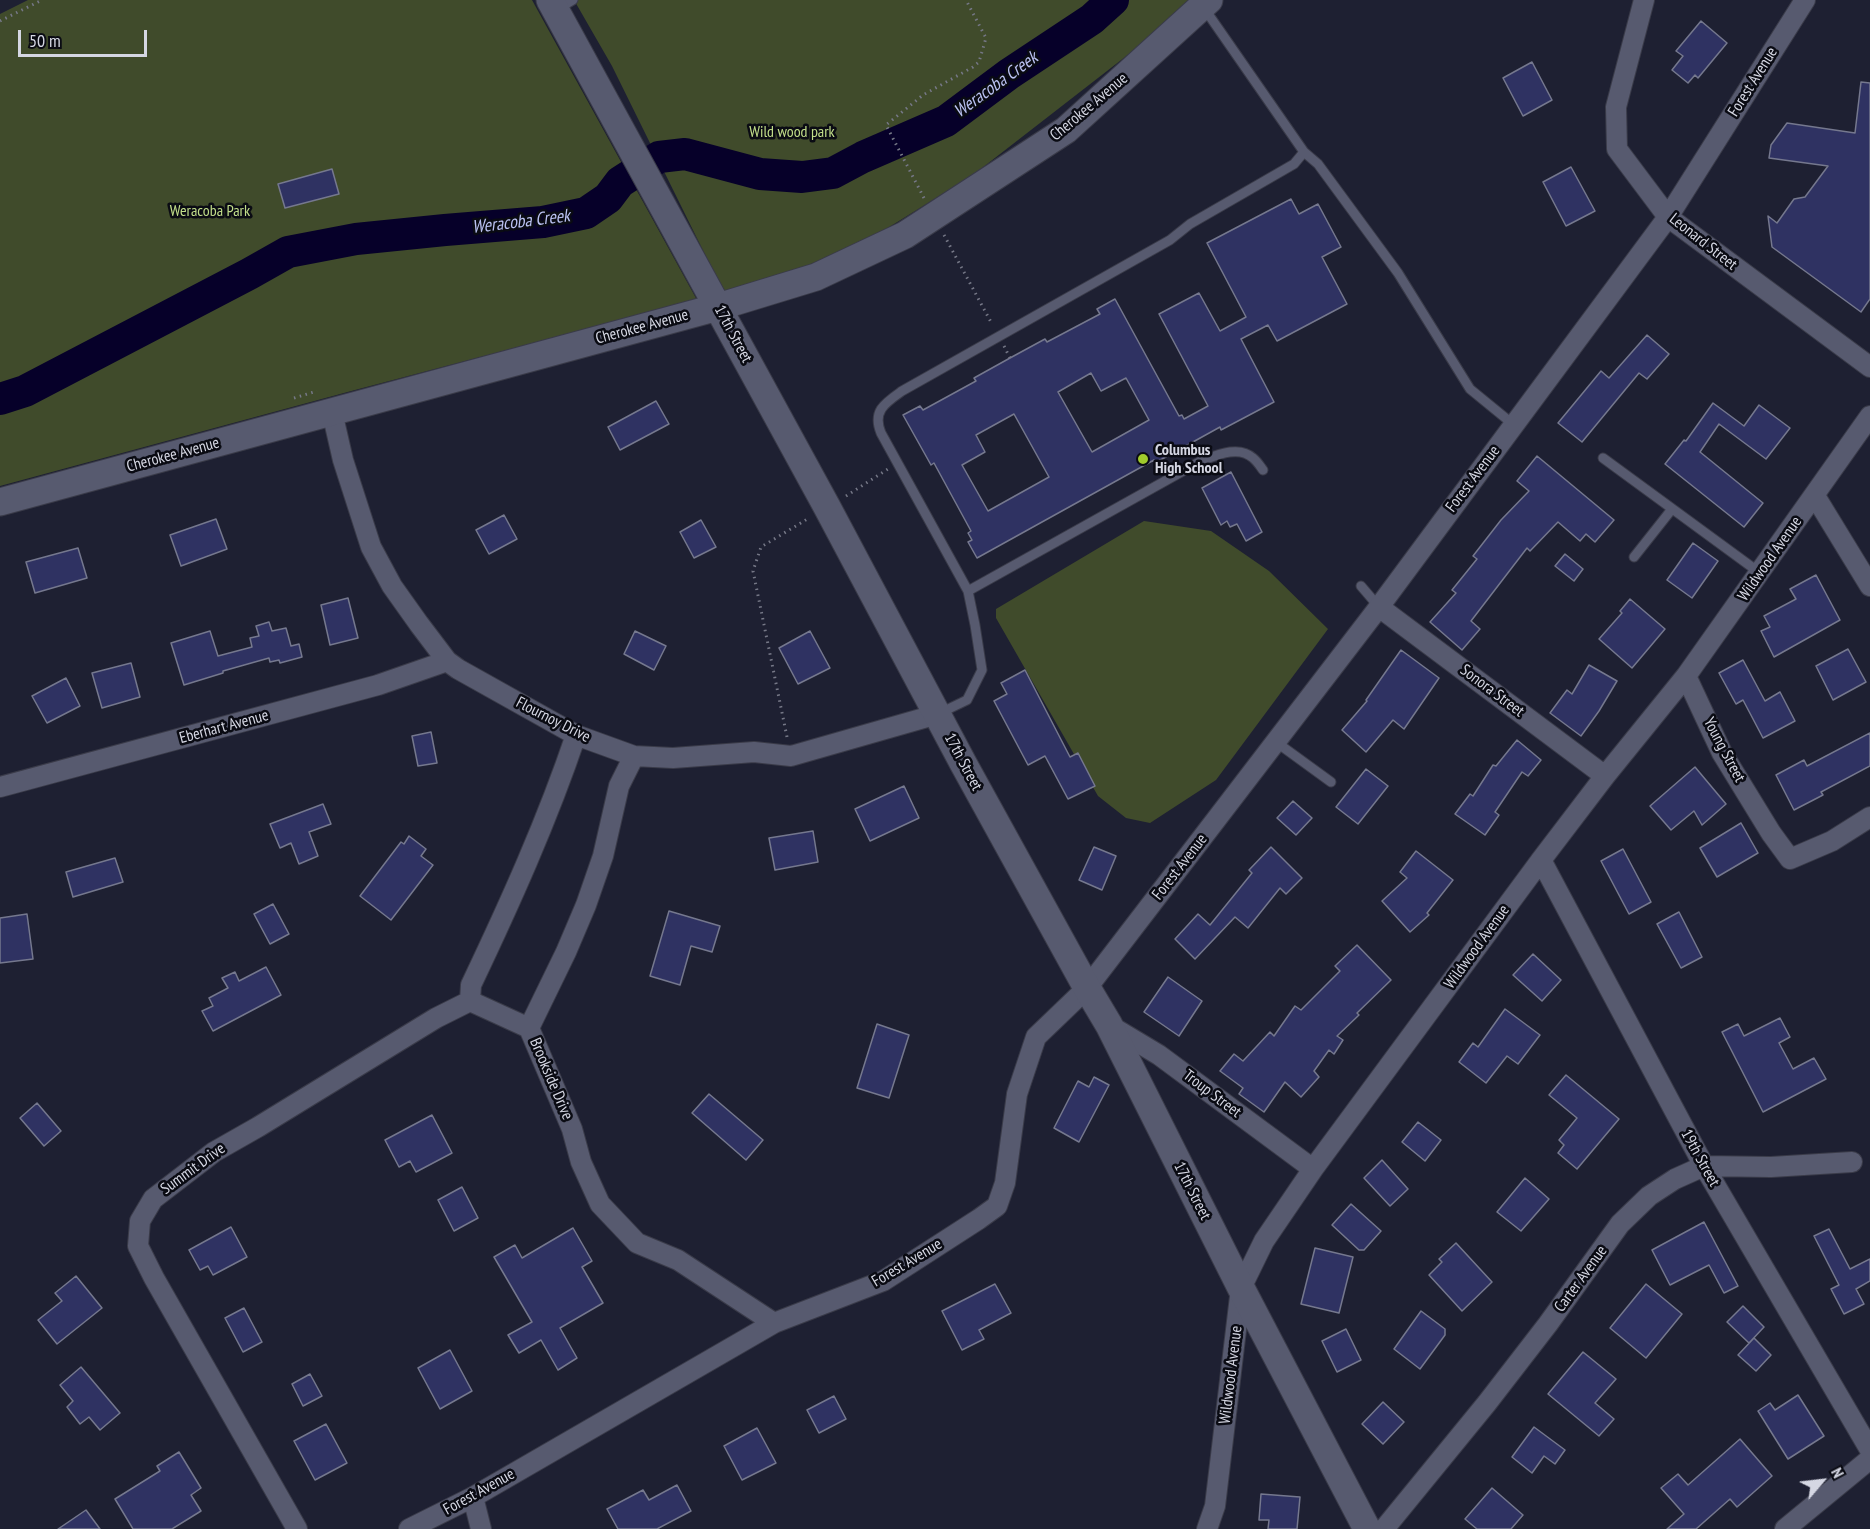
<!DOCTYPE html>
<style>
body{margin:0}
#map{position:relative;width:1870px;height:1529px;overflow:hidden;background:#1e2032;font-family:"PT Sans Narrow",sans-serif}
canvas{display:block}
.north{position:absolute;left:1792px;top:1451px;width:60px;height:60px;-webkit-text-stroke:4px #0a0b13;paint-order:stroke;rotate:62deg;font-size:16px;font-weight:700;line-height:24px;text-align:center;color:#d5d7e3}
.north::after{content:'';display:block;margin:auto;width:21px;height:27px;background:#d5d7e3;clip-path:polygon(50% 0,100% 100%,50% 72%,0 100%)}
.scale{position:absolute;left:18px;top:30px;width:129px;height:27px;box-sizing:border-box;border:3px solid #d5d7e3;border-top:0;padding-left:8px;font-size:18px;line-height:21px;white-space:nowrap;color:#d5d7e3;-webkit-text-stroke:4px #0a0b13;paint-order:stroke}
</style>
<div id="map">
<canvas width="1870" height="1529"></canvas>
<div class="north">N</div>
<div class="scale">50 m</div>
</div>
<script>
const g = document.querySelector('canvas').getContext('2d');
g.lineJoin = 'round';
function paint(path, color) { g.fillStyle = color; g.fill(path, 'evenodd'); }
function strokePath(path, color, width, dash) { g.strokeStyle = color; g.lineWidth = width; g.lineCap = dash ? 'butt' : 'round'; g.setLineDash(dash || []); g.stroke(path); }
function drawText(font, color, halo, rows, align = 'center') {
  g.font = font + ' "PT Sans Narrow",sans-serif'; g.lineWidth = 5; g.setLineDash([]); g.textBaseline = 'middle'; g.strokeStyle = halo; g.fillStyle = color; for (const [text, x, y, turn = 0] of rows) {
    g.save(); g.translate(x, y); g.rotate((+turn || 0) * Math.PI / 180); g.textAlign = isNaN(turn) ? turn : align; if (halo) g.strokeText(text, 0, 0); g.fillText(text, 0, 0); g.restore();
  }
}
paint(new Path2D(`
 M28 0H532L697 300 355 390 0 486V14Z
 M574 0H1194L1174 19 973 175 849 252 724 293 612 66Z
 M1144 521 1211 531 1269 571 1328 629 1216 780 1150 823 1126 818 1098 796 996 618V609Z`), '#404b2b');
strokePath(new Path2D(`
 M0 399 25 391 249 274 288 252 356 239 445 230 543 222 586 213 608 198 620 182 659 157 685 154 760 174 802 177 833 173 863 157 946 121 1009 74 1092 19 1113 0`), '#060029', 32);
const building = new Path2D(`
 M1701 21 1727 43 1698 78 1695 75 1688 83 1672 70 1683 56 1676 51Z
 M1532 62 1552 100 1523 116 1503 78Z
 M1861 82 1870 83V299L1861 312 1772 247 1768 216 1777 223 1794 199 1805 197 1828 166 1769 158 1771 145 1787 123 1855 133Z
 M1571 167 1595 211 1566 226 1543 182Z
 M332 169 339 194 285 208 278 184Z
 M1291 199 1299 214 1318 204 1341 247 1322 257 1347 304 1277 341 1268 325 1241 339 1274 402 1221 430 1220 427 1155 463 1154 460 977 558 968 542 972 540 968 533 971 531 934 463 931 465 903 415 920 406 923 410 976 381 974 378 1010 358 1045 339 1047 342 1100 314 1097 309 1115 299 1179 416 1182 415 1184 419 1208 406 1159 314 1199 293 1220 331 1246 317 1207 243ZM1091 373 1101 391 1126 378 1149 420 1092 452 1058 392ZM1014 414 1049 477 988 511 962 465 985 452 976 435Z
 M1647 335 1669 354 1647 379 1639 373 1582 442 1558 423 1601 371 1609 378Z
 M656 401 669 424 620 450 608 427Z
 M1713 403 1744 426 1759 405 1790 428 1766 459 1719 424 1700 452 1763 503 1744 527 1665 464 1684 440 1686 441Z
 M1537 456 1614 520 1595 542 1586 534 1580 541 1558 522 1530 551 1527 548 1471 621 1480 629 1462 650 1430 622 1456 593 1452 590 1477 559 1473 556 1501 520 1529 491 1517 481Z
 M1231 472 1262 532 1246 541 1237 524 1230 527 1227 521 1221 525 1202 488Z
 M504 515 517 539 489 554 476 530Z
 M216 519 227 549 181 566 170 535Z
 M701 520 716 547 694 558 680 532Z
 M1693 543 1718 561 1692 598 1667 580Z
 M78 548 87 578 35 593 26 562Z
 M1565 554 1583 569 1574 581 1555 566Z
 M1816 575 1840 620 1774 657 1761 631 1770 627 1764 616 1796 599 1790 589Z
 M348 598 358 638 330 645 321 605Z
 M1630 599 1665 629 1632 668 1599 639 1622 613 1620 611Z
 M269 622 272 631 286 628 291 646 299 644 302 657 280 663 279 660 270 662 269 658 223 671V673L184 685 171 643 210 631 218 656 252 647 250 638 259 636 256 626Z
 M635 631 666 646 654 670 624 654Z
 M810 631 830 668 798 684 779 648Z
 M1848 649 1866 682 1833 700 1816 666Z
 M1401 650 1439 678 1404 729 1393 720 1366 752 1342 730 1367 701 1366 700Z
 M1743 660 1765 701 1780 692 1795 721 1763 738 1743 700 1736 704 1719 673Z
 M131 663 140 697 102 708 92 673Z
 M1589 665 1617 681 1599 711 1581 736 1550 713 1567 690 1572 694Z
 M1025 670 1070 757 1078 753 1095 786 1068 799 1045 756 1028 765 994 701 1007 694 1001 683Z
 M66 678 80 706 47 723 32 696Z
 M431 732 437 763 418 766 412 736Z
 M1870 733V766L1821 792 1823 795 1794 810 1776 775 1804 760 1807 766Z
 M1517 740 1541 760 1528 776 1522 772 1495 812 1499 815 1485 835 1455 814 1470 794 1473 796 1493 765 1496 766Z
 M1695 767 1726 804 1702 825 1694 811 1671 830 1650 806Z
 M1366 769 1388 786 1358 824 1336 807Z
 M904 786 919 818 870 841 855 809Z
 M1293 801 1312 818 1296 835 1277 818Z
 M323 804 331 824 309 832 318 856 299 864 291 843 280 848 270 824Z
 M1741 823 1758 853 1717 877 1700 848Z
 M813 831 818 862 775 870 769 838Z
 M409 836 426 849 421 856 433 865 391 920 360 896 401 842 404 844Z
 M1094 847 1116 856 1102 890 1079 880Z
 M1271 847 1302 878 1286 894 1280 888 1248 928 1235 917 1195 959 1175 939 1198 914 1210 925 1252 873 1249 870Z
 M1623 849 1651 902 1629 914 1601 861Z
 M1416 851 1453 880 1427 913 1429 915 1410 932 1382 901 1407 878 1400 872Z
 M115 858 123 882 73 897 66 872Z
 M273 904 289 934 270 944 254 914Z
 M669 911 720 926 712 952 691 946 680 985 650 976Z
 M1679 912 1702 957 1681 968 1657 924Z
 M27 914 33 959 0 963V918Z
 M1357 945 1391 980 1357 1013 1359 1015 1337 1036 1343 1040 1334 1054 1329 1050 1314 1071 1319 1077 1301 1097 1285 1082 1264 1112 1239 1094 1243 1088 1220 1071 1234 1054 1243 1061 1270 1032 1274 1036 1295 1006 1301 1010 1340 971 1335 966Z
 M1533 954 1561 980 1542 1001 1513 975Z
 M266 967 281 995 213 1031 202 1011 213 1006 209 998 228 988 222 978 235 972 239 981Z
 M1168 977 1202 1001 1179 1036 1144 1012Z
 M1505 1009 1540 1035 1518 1064 1507 1056 1486 1083 1459 1062 1473 1043 1478 1047Z
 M1780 1018 1790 1037 1779 1043 1793 1069 1814 1058 1826 1079 1763 1112 1722 1032 1738 1024 1744 1036Z
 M877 1024 909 1035 889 1098 857 1088Z
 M1566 1075 1619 1119 1577 1169 1558 1153 1564 1145 1559 1140 1577 1118 1549 1095Z
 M1094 1077 1109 1085 1079 1142 1054 1128 1078 1081 1089 1087Z
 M709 1094 763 1140 746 1160 692 1113Z
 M37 1103 61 1131 44 1146 20 1118Z
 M432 1115 452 1153 416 1172 410 1161 399 1167 385 1140Z
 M1418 1122 1441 1140 1425 1161 1402 1142Z
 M1382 1160 1408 1189 1390 1206 1364 1178Z
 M1525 1178 1549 1199 1521 1231 1497 1212Z
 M462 1187 478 1218 454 1231 438 1200Z
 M1351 1204 1381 1231 1364 1250H1359L1332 1225Z
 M1704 1222 1738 1286 1724 1293 1709 1265 1670 1285 1652 1250Z
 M231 1227 247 1257 213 1275 208 1266 200 1270 189 1250Z
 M573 1228 592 1261 582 1267 603 1303 560 1328 577 1358 558 1370 541 1340 519 1353 508 1335 532 1322 494 1257 515 1245 522 1258Z
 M1829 1229 1850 1269 1870 1259V1281L1856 1289 1864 1304 1844 1314 1831 1289 1839 1285 1814 1236Z
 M1456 1243 1492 1282 1462 1311 1429 1275 1442 1262 1439 1259Z
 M1315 1248 1353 1257 1339 1313 1301 1304Z
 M76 1276 102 1308 57 1344 38 1320 62 1301 55 1293Z
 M995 1284 1011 1313 979 1330 984 1339 962 1350 942 1311Z
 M1646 1284 1682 1314 1646 1358 1610 1328Z
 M1743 1306 1764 1327 1749 1343 1727 1322Z
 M244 1308 262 1342 243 1352 225 1318Z
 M1421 1311 1445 1329V1335L1420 1369 1394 1349Z
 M1346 1329 1361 1360 1337 1372 1322 1341Z
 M1754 1338 1771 1355 1756 1371 1738 1355Z
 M450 1350 472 1391 440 1409 418 1368Z
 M1583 1352 1616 1379 1595 1403 1614 1419 1599 1436 1548 1394Z
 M81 1367 120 1413 100 1430 89 1417 80 1424 67 1407 73 1401 60 1385Z
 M310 1374 322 1396 303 1406 292 1384Z
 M1798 1395 1824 1436 1788 1459 1758 1411 1770 1403 1775 1410Z
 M834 1396 846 1419 819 1433 807 1410Z
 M1383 1402 1404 1422 1383 1444 1362 1424Z
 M326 1424 347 1463 315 1480 294 1441Z
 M1534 1427 1565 1450 1555 1464 1544 1456 1532 1473 1512 1457Z
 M757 1428 776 1463 742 1480 724 1446Z
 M1740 1439 1772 1476 1737 1507 1730 1499 1696 1529H1667L1684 1514 1661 1488 1678 1474 1688 1485Z
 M179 1452 201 1488 191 1495 201 1511 172 1529H133L115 1499 160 1471 157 1466Z
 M677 1485 691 1511 657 1529H618L607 1509 643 1490 649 1500Z
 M1492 1488 1523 1515 1511 1529H1477L1465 1519Z
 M1261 1494 1300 1497 1297 1529H1268L1269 1520H1259Z
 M86 1510 100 1529H58Z`);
paint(building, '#2f3262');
strokePath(building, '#75788e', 1.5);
const lane = new Path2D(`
 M1204 8 1304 152 1318 164 1398 273 1470 389 1514 425
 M558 9 573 0
 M1603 458 1760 573
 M1634 557 1672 509
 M1361 586 1379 607
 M968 591 1201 461C1217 455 1239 445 1253 458 1257 461 1260 466 1263 470
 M940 713 967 700 982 670 975 625 968 591 881 433C872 411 885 403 902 391L1170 240 1190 224 1294 164 1304 152
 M1276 742 1331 782`);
const street = new Path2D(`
 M1644 0 1616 107 1617 149 1668 217 1870 367
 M332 412 343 460 371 547 392 586 419 624 447 661 458 669 576 735 634 756 673 758 754 752 791 756 938 714
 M1815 496 1870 586
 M1379 607 1605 776
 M1686 676 1722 753 1771 833 1790 859 1832 841 1870 817
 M634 756 619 786 603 856 586 905 566 952 529 1028 572 1129 581 1162 600 1204 637 1243 678 1260 774 1323
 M0 787 378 685 447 661
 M1541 860 1704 1166 1870 1450
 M470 1001 471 985C510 903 547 821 576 735
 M1109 1025 1159 1055 1313 1169
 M473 1497 481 1529
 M297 1529 154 1278 138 1246 140 1221 153 1199 214 1152 258 1127 436 1018 470 1001 529 1028
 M409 1529 473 1497 774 1323 883 1281 979 1219 997 1206 1005 1183 1017 1094 1036 1037 1087 988 1379 607 1668 217 1805 0
 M1207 1529 1215 1506 1241 1288 1264 1241 1313 1169 1541 860 1605 776 1686 676 1870 416
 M1384 1529 1487 1403 1548 1324 1620 1224 1649 1196 1675 1179 1704 1166 1771 1167 1852 1162
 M1785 1529 1870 1459`);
const secondary = new Path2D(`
 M550 0 827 507 963 763 1087 988 1109 1025 1241 1288 1367 1529
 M0 502 718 307 816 277 905 235 1066 130 1209 0`);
strokePath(lane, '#3a3b49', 11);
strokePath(street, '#3a3b49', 22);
strokePath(secondary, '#3a3b49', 29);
strokePath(new Path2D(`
 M0 21 42 0
 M924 198 886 125 923 95 973 67 979 62 986 38 966 0
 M944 235 992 324
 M1004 346 1010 358
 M294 398 317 391
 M846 496 888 469
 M787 737 753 571 761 547 809 518`), '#767887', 3, [1.5, 4.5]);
strokePath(lane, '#575a6f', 9);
strokePath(street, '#575a6f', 20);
strokePath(secondary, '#575a6f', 27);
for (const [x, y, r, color] of [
 [1143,459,6,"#a0ca2c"]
]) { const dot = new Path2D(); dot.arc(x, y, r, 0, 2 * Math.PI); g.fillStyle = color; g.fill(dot); strokePath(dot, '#0a0b13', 2); }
drawText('16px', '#d5d7e3', '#0a0b13', [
 ["Forest Avenue",1753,82,-58],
 ["Cherokee Avenue",1089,107,-40],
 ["Leonard Street",1703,242,38],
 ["Cherokee Avenue",642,327,-15],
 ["17th Street",733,334,62],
 ["Cherokee Avenue",173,455,-15],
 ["Forest Avenue",1473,479,-53],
 ["Wildwood Avenue",1770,559,-55],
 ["Sonora Street",1492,691,37],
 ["Flournoy Drive",553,720,27],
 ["Eberhart Avenue",224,727,-15],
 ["Young Street",1724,750,62],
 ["17th Street",963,762,62],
 ["Forest Avenue",1180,867,-52],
 ["Wildwood Avenue",1477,947,-54],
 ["Brookside Drive",551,1079,67],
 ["Troup Street",1212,1094,37],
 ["19th Street",1700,1158,61],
 ["Summit Drive",193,1169,-36],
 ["17th Street",1192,1191,63],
 ["Forest Avenue",907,1263,-31],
 ["Carter Avenue",1581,1279,-54],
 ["Wildwood Avenue",1231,1375,-83],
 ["Forest Avenue",479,1492,-29]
]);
drawText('16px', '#c2de8a', '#0a0b13', [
 ["Wild wood park",792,132],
 ["Weracoba Park",210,211]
]);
drawText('bold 16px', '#d5d7e3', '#0a0b13', [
 ["Columbus",1155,450],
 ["High School",1155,468]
], 'left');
drawText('italic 18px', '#bbc2f2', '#0a0b13', [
 ["Weracoba Creek",996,85,-36],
 ["Weracoba Creek",521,222,-7]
]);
</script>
